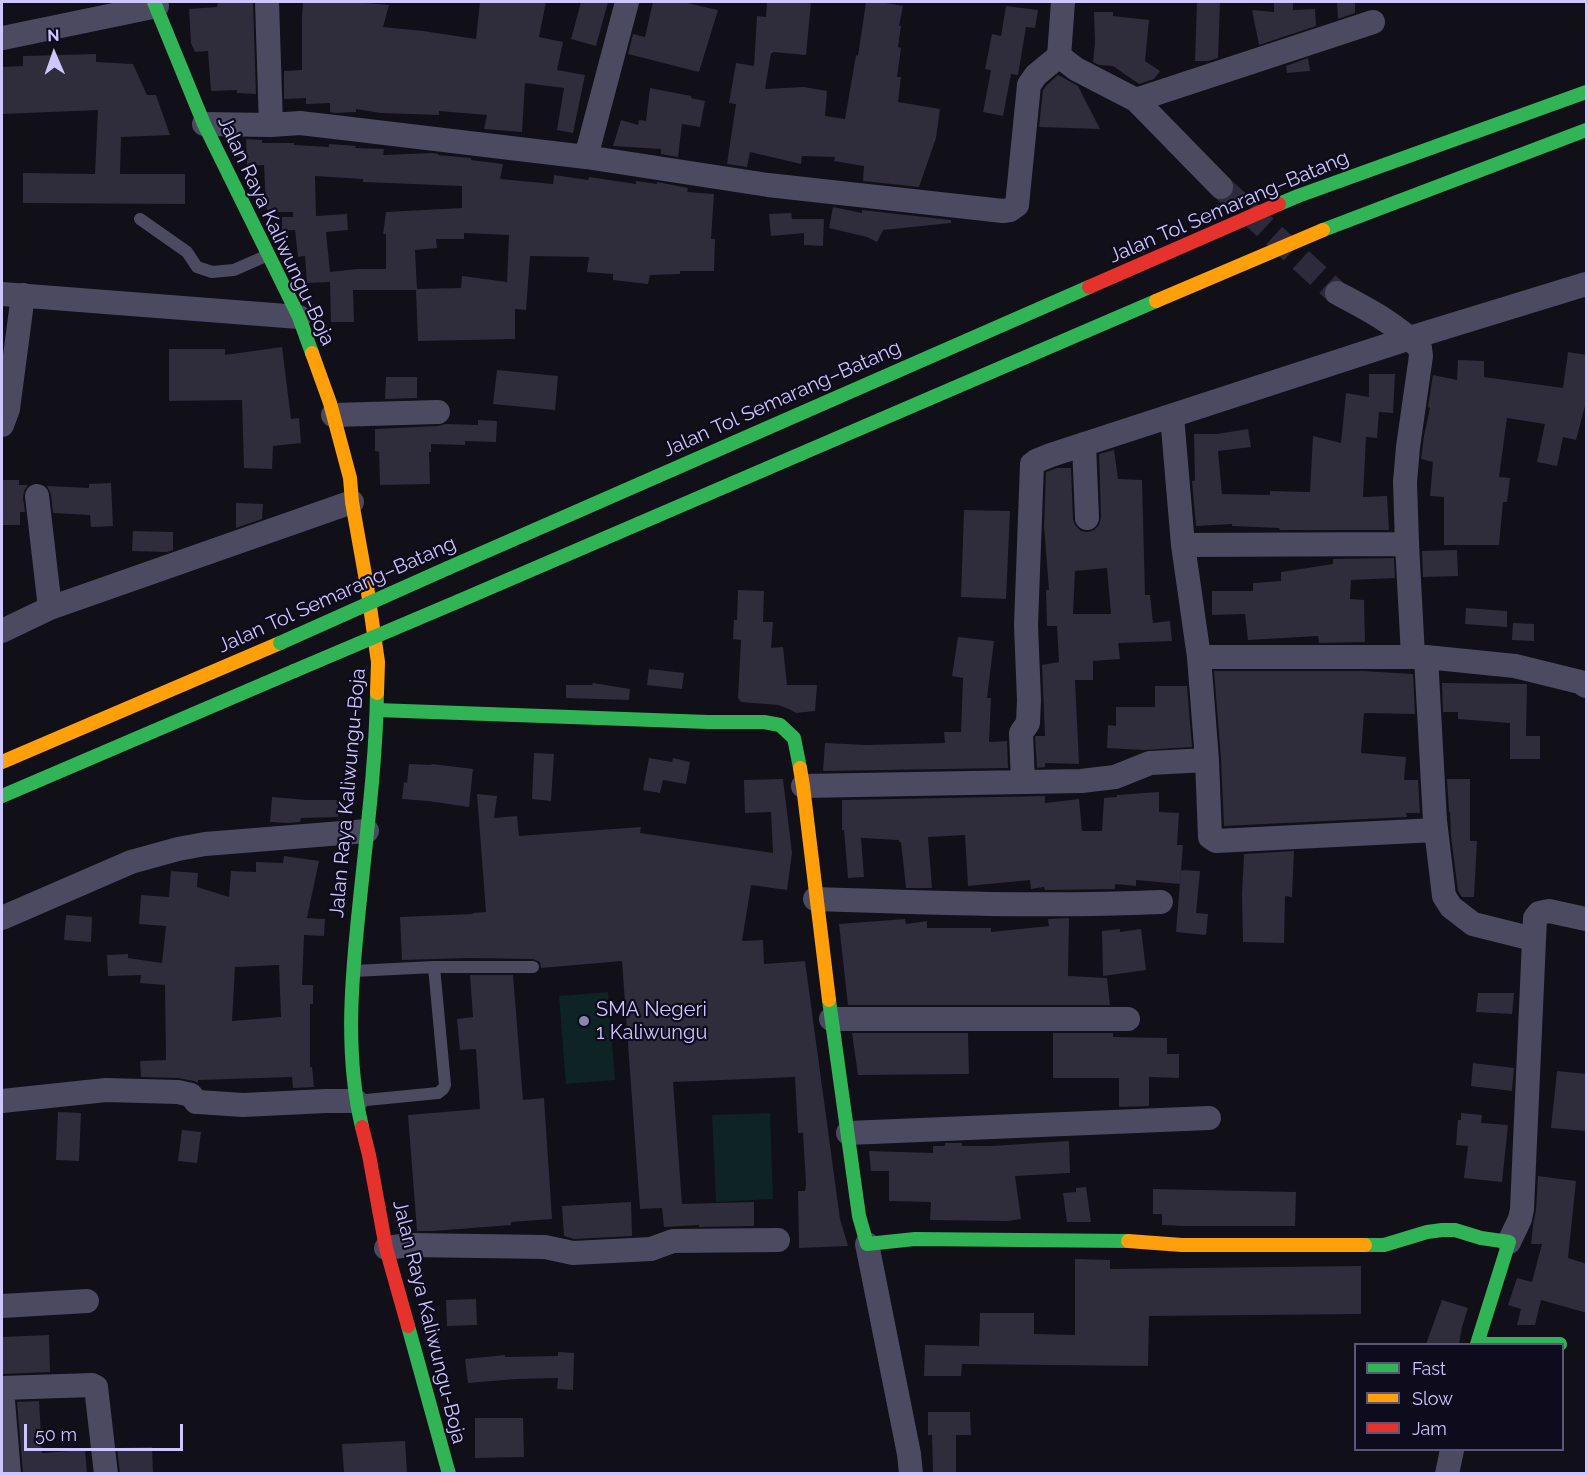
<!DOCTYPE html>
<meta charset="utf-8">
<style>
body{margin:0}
#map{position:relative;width:1588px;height:1475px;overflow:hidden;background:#110f18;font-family:Raleway,sans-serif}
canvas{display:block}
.frame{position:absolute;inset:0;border:3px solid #cdc6ff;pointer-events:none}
.legend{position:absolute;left:1354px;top:1343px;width:210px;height:108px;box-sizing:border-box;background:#0e0b1c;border:2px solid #5a5677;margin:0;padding:8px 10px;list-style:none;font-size:18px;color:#cdc6ff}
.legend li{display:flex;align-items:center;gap:12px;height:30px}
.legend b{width:30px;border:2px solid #5a5677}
.north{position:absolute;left:24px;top:24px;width:60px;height:60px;-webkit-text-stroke:4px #0e0b1c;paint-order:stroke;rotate:358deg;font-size:16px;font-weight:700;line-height:24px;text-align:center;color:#cdc6ff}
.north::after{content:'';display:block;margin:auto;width:21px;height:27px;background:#cdc6ff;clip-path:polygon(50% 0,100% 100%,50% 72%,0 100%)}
.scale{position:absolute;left:24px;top:1424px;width:159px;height:27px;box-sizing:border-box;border:3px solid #cdc6ff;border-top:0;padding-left:8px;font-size:18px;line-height:21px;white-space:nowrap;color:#cdc6ff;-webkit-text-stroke:4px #0e0b1c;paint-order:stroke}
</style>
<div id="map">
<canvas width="1588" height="1475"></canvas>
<div class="frame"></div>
<ul class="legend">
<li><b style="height:8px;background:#30b455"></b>Fast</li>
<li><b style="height:8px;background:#ff9f0a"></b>Slow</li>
<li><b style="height:8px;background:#e5322d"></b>Jam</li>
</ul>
<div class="north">N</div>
<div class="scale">50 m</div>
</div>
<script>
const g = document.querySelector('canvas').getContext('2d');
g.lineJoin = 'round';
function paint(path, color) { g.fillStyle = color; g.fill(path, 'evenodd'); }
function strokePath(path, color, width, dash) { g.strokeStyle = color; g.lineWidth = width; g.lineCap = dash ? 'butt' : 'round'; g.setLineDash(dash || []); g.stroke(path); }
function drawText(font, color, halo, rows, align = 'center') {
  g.font = font + ' Raleway,sans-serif'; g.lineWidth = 4.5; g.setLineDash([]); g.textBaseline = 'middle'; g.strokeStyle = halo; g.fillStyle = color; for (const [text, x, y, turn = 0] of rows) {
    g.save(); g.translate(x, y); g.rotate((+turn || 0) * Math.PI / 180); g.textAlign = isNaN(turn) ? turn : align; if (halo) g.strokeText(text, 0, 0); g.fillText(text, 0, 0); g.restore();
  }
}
paint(new Path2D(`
 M608 992 615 1080 566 1084 559 996Z
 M770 1113 773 1199 716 1202 712 1115Z`), '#0e2323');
paint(new Path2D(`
 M218 2H253L256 94 237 93V90L211 91 208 51 195 52 191 43 189 9 217 7Z
 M303 2H353L389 5 383 27 423 31 476 39 480 2H546L539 37 563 42 557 70 585 75 573 133 557 130 564 88 525 83 522 132 484 129 487 115 439 111V115L381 113 356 109V112L335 113 330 112V103L306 104V98L284 99V71L302 70V17Z
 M581 2H608L596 46 571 39Z
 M653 2H683L718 10 699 72 628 54 633 34 645 37Z
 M767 2H811L806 55 773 52V53H771L765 89 804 87 827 91 825 116 845 119 856 55 858 56 866 2H880L903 6 899 26H901L898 47 901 48 897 77H901L898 102 940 109 936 138 919 187 863 181 864 166 834 161 835 157 802 156 801 164 750 152 747 167 727 164 736 104 729 103 736 63 754 66 757 16 766 17Z
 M1197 2H1220L1218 58 1208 61H1195Z
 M1274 2H1293V10L1315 9 1316 26 1259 45 1252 10 1274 12Z
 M1337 2H1355V13L1338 19Z
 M1006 6 1038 10 1035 28 1026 27 1018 75 1011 74 1003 116 983 112 991 70 985 69 992 34 1001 36Z
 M1094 12H1113V16L1149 20 1145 61 1160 71 1154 79 1139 84 1113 66 1099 65 1093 62 1095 43Z
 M96 54V62L133 64 147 95H156L170 135 121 137 120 174H185V204L23 203V173L95 174 98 110 2 114V67L23 66V56Z
 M1308 58 1310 71 1287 73 1286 66Z
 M1058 75 1062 77 1078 86 1100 129 1039 127 1043 90 1047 85Z
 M650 88 691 96V98L705 101 700 127 682 124 678 157 661 154V149L613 146 621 120 638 125 639 120 646 121Z
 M246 139 262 140V143H294V145L329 147V144L356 146 355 148 384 149 383 155 432 153 438 154V155L471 158V160L503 164 500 179 553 184 554 175 588 180 589 177 636 184V181L657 184V182L688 188 687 192 714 194 711 239H715L714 271H680V274L650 275 648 284 613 280V274L587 272 589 257 530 256 526 310 515 309V339L418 341 416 290H353L354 322H331L330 282 307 283 305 256 298 257 295 230H282V217H293V212H268L266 207 264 165 247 166ZM315 176 363 179V182L462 186V208L386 212 383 234H386V269H357L330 272 326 232 348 230 347 214 316 216ZM464 233 509 235 507 282 462 276 461 288 417 289 415 250 437 248 436 239H464Z
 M833 207 862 213V210L951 220V223L883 230 877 242 867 237 829 228Z
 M791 213 792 219H824L823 246 804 245V233L771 236 769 214Z
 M282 347 291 419 299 418 301 443 273 446 272 469 244 468 242 400 169 401V349H225V355Z
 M1568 352 1587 355V398L1576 440 1563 437 1557 466 1537 462 1545 424 1507 418 1499 477 1510 478 1507 502H1503L1499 545H1444V497L1430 496 1433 462 1421 459 1424 436 1430 408 1428 407 1433 375 1457 380 1458 360 1484 361V377L1563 388Z
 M497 370 558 376 555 410 493 404Z
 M1369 374H1395L1393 413 1379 412 1377 438 1366 437 1363 497 1387 496 1389 530H1280L1279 528 1232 526V524L1196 526 1192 481H1195L1194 434H1217L1248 429 1251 447 1218 451 1222 494 1270 495V491L1310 492 1313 436 1341 443 1346 393 1369 397Z
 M386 377H417V398L385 399Z
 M478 420 497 421 496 442 465 441V445L431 444V452H429L430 484 380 485 379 452 375 451V429L438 426 446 424 478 425Z
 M1114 450 1118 479 1142 480 1145 595H1150L1153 623 1170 621 1172 641 1118 643 1120 659 1093 661V680H1075L1079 764 1045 763V767L1037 768 1035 737 1036 736H1045L1042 665 1059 662 1057 626H1047L1046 590H1049L1044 526 1046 472 1057 468H1071L1073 519 1075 525 1081 531 1088 532 1094 530 1099 525 1101 517 1099 454ZM1107 568 1111 614H1073L1075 571Z
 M2 480H19V485H28L24 491 23 498 25 512H20V525H2Z
 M111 483 113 526 91 527 90 515 53 513 51 494 47 486 89 488V484Z
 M236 503 263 504 262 519 236 528Z
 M964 510 1010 511 1006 599 961 597Z
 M133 531 173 532V550L167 552 132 551Z
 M1457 550 1458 576 1423 577 1422 551Z
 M1394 558 1395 578 1351 580 1350 599 1364 600 1365 642 1319 643 1318 636 1248 640 1245 614 1212 615V591H1253V583L1281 581V572L1333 564V559Z
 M738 590 764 591 763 622H773L771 648 783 647 787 685H817L815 711 796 713 789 709 778 705 741 702 738 698 741 640 733 639 734 620H737Z
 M1466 608 1507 611V627L1465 624Z
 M1513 623 1534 624V641L1512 640Z
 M958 637 994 641 987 698H991L989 742 1007 741 1008 768 823 771 825 743 867 745 945 743 944 732H961L963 678 952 676Z
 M649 669 684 673 682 689 647 685Z
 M1214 671H1363L1413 674 1415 714 1364 713 1361 753 1406 757 1404 780H1418L1420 813H1406L1407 817 1224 826 1221 759Z
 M593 683 630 689 629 700 566 698V685H592Z
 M1442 683 1527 684 1526 736H1540V759H1510V723L1458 719V712H1443Z
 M1155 686H1187L1192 747 1144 750 1107 748 1108 725 1116 726V707H1155Z
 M534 753 554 754 551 801 532 799Z
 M649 758 672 762 673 758 690 762 686 784 663 780 660 793 643 790Z
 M409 764 431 765 432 764 473 769 469 807 428 801 402 799 404 782 407 783Z
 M783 779 792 853 787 890 751 885 742 941 763 940 764 964 805 961 840 1219 848 1246 799 1248 798 1191H805L806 1184 803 1133H798L795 1077 673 1082 682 1204 754 1202V1226L699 1227V1225L664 1227 662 1208 640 1209 622 961 541 968 540 962 533 959 468 958 402 960 400 917 473 914V913L486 912 477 794 497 796 494 818 517 816 519 836 641 827 640 833 773 853 771 812 745 813 744 780Z
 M1447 779H1470V841H1477L1474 897H1462L1458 891 1451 836 1450 812H1449Z
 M1159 792V812L1179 813 1177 845H1183L1180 884 1136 880V886L1115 884V889L1045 890 1044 887 1031 889 1030 880 968 886 965 835 928 837 932 888H906L901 842H899V840L861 838 864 877 848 878 844 830H842V800L1045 796V803L1079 799 1082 831H1102L1104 798 1117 797V795Z
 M272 797 307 800H338V817L301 818 300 822 286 823 270 822Z
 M1294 851 1292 897 1285 896 1284 943 1243 942 1242 895 1244 854Z
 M284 856 319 861 307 918 325 919 324 936 304 935 302 985H313V1004H310V1067H312L314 1087 293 1088 292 1077 198 1080V1083L194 1081 178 1078 141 1077 140 1061 166 1060 165 985 140 983 141 975 108 976 107 955 128 954V958L162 963 166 926 139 924 141 895 169 897 171 871 198 873 197 887 229 897 231 871 256 872V862L283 863ZM279 965 281 1017 232 1021 235 967Z
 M1181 870 1200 871 1196 913 1208 914 1206 935 1176 932Z
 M66 915 92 917 91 942 64 940Z
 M1069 918 1068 976 1107 978 1110 1005H848L839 924 905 919 906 924 927 921V928H991V932L1049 926 1048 919Z
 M1120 929V932L1141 929 1146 970 1103 976 1102 931Z
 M470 975H513L523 1100 544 1098 552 1219 511 1222V1225L433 1231H417L408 1115 480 1109 476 1049 460 1050 457 1019 473 1017Z
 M1478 993H1514L1512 1014 1476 1012Z
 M852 1033H968L969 1074 858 1075Z
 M1053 1033H1113V1037L1167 1038V1054H1179V1078L1149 1077V1106L1119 1107V1078H1053Z
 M1473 1063 1514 1068 1512 1091 1471 1086Z
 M1557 1071 1587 1074V1131L1551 1128Z
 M58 1112 81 1113 79 1161 56 1160Z
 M1461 1113 1482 1115 1481 1123 1508 1125 1502 1182 1464 1178 1468 1146 1456 1145 1458 1120H1461Z
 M182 1130 201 1132 197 1163 178 1161Z
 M1069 1141 1070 1173 1015 1176 1021 1219 1008 1221 930 1220 931 1202 889 1201V1171H871L869 1151 933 1153V1146H945V1143H962V1146H991Z
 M1538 1176 1576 1181 1568 1258 1587 1264V1313L1541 1300 1535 1325H1517L1521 1309 1508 1305 1517 1278 1532 1282 1542 1244H1531L1533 1225 1536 1210Z
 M1086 1187 1091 1222H1067L1063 1193 1076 1192V1188Z
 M1153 1189 1296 1192 1295 1226H1183L1162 1225V1214H1153Z
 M631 1202 632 1236 574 1239 564 1236 562 1206Z
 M1075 1259 1110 1260V1269L1361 1266V1314L1149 1316 1148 1366 962 1364 961 1376H924L925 1345 979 1346 980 1313H1034V1334L1075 1335Z
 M476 1299 477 1325 447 1326 446 1300Z
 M1442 1300 1468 1308 1462 1327 1459 1344H1426Z
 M49 1335 50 1372 2 1374V1337Z
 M558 1352 574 1353 573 1390 557 1389 558 1378 516 1379 468 1383 465 1359 505 1355V1357L558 1356Z
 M39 1401 42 1453 85 1450 87 1473H23L17 1402Z
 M928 1412H970L971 1435H956V1473H933L932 1435H928Z
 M475 1418H523L524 1457 475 1458Z
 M405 1441 407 1473H344L342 1444Z
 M152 1447 153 1473H120L117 1448Z`), '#2f2c3c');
strokePath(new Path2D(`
 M1221 187 1337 293`), '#2d2a3b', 24, [24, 12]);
strokePath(new Path2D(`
 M140 219 187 252 197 267 212 272 234 270 268 255
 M434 967H533
 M354 971 434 967 445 1085 443 1089 438 1093 356 1101`), '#4b4a61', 12);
strokePath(new Path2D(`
 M1063 2 1059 56 1076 69 1136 100 1221 187
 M3 38 157 6
 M1136 100 1373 22
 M204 124 271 125 267 2
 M271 125 300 123 343 128 586 157 768 185 1003 211 1010 210 1017 205 1029 85 1036 75 1059 56
 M586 157 627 2
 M2 294 299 317
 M333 415 438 412
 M1172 416 1183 545
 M2 425 8 409 23 295
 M1084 444 1087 518
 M37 496 50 608
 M1407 544 1413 656
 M2 631 50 608 352 502
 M1199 657H1426L1515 666 1580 682 1586 686
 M1426 657 1435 821 1444 896 1451 907 1473 924 1533 939
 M1207 760 1210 837 1216 841 1436 830
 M1023 782 1021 733 1028 723 1029 700 1026 625 1032 464 1036 461 1051 455 1410 338 1586 284
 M803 786 1081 781 1115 777 1150 763 1207 760 1199 657 1183 545 1407 544 1405 482 1408 447 1421 356 1420 348C1393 322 1369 310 1337 293
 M815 899C931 903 1046 907 1161 902
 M2 918 131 862 178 849 205 844 367 831
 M831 1019H1128
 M2 1101 106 1090 178 1092 191 1095 196 1102H198L243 1105 326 1101H356
 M848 1133 1209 1118
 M1509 1242 1520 1219 1522 1209 1535 918 1539 913 1549 911 1586 919
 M867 1244 909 1454 911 1474
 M386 1248 410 1245 545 1247 573 1253 651 1249 673 1241 778 1240
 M2 1306 87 1301
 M2 1388 92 1385 96 1387 106 1474
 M2 1389 9 1474
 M1447 1474 1452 1450`), '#4b4a61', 24);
strokePath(new Path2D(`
 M154 2 204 124 299 317 312 353
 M1279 204 1298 196 1586 92
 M1323 230 1586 130
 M448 568 1089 287
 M459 601 1156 301
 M377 710 708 722H764L780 725 794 738 800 768
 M2 796 294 671
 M829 1000 859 1216 867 1244 915 1239 1128 1241
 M362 1127C344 1052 352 974 360 899 367 830 376 761 377 693
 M1365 1245H1384L1427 1232 1442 1230H1455L1481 1238 1509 1242 1477 1344
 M408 1326 449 1474
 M1483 1344H1560`), '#30b455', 14);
strokePath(new Path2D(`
 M1156 301 1323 230
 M312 353 330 403 350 478 352 502 367 586 378 662 377 693
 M2 762 280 643
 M800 768 803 786 829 1000
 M1128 1241 1182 1245H1365`), '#ff9f0a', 14);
strokePath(new Path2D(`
 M1089 287 1279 204
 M362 1127 369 1155 386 1248 408 1326`), '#e5322d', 14);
strokePath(new Path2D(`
 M280 643 448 568
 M294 671 459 601`), '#30b455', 14);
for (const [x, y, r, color] of [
 [584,1021,6,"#8b86ae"]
]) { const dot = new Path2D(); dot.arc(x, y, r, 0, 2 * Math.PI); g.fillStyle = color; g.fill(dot); strokePath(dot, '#0e0b1c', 2); }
drawText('20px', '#cdc6ff', '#0e0b1c', [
 ["Jalan Tol Semarang–Batang",1229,207,-23],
 ["Jalan Raya Kaliwungu-Boja",276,231,65],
 ["Jalan Tol Semarang–Batang",782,399,-24],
 ["Jalan Tol Semarang–Batang",337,595,-24],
 ["Jalan Raya Kaliwungu-Boja",348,793,-85],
 ["Jalan Raya Kaliwungu-Boja",429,1322,76]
]);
drawText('20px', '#cdc6ff', '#0e0b1c', [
 ["SMA Negeri",596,1010],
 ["1 Kaliwungu",596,1033]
], 'left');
</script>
